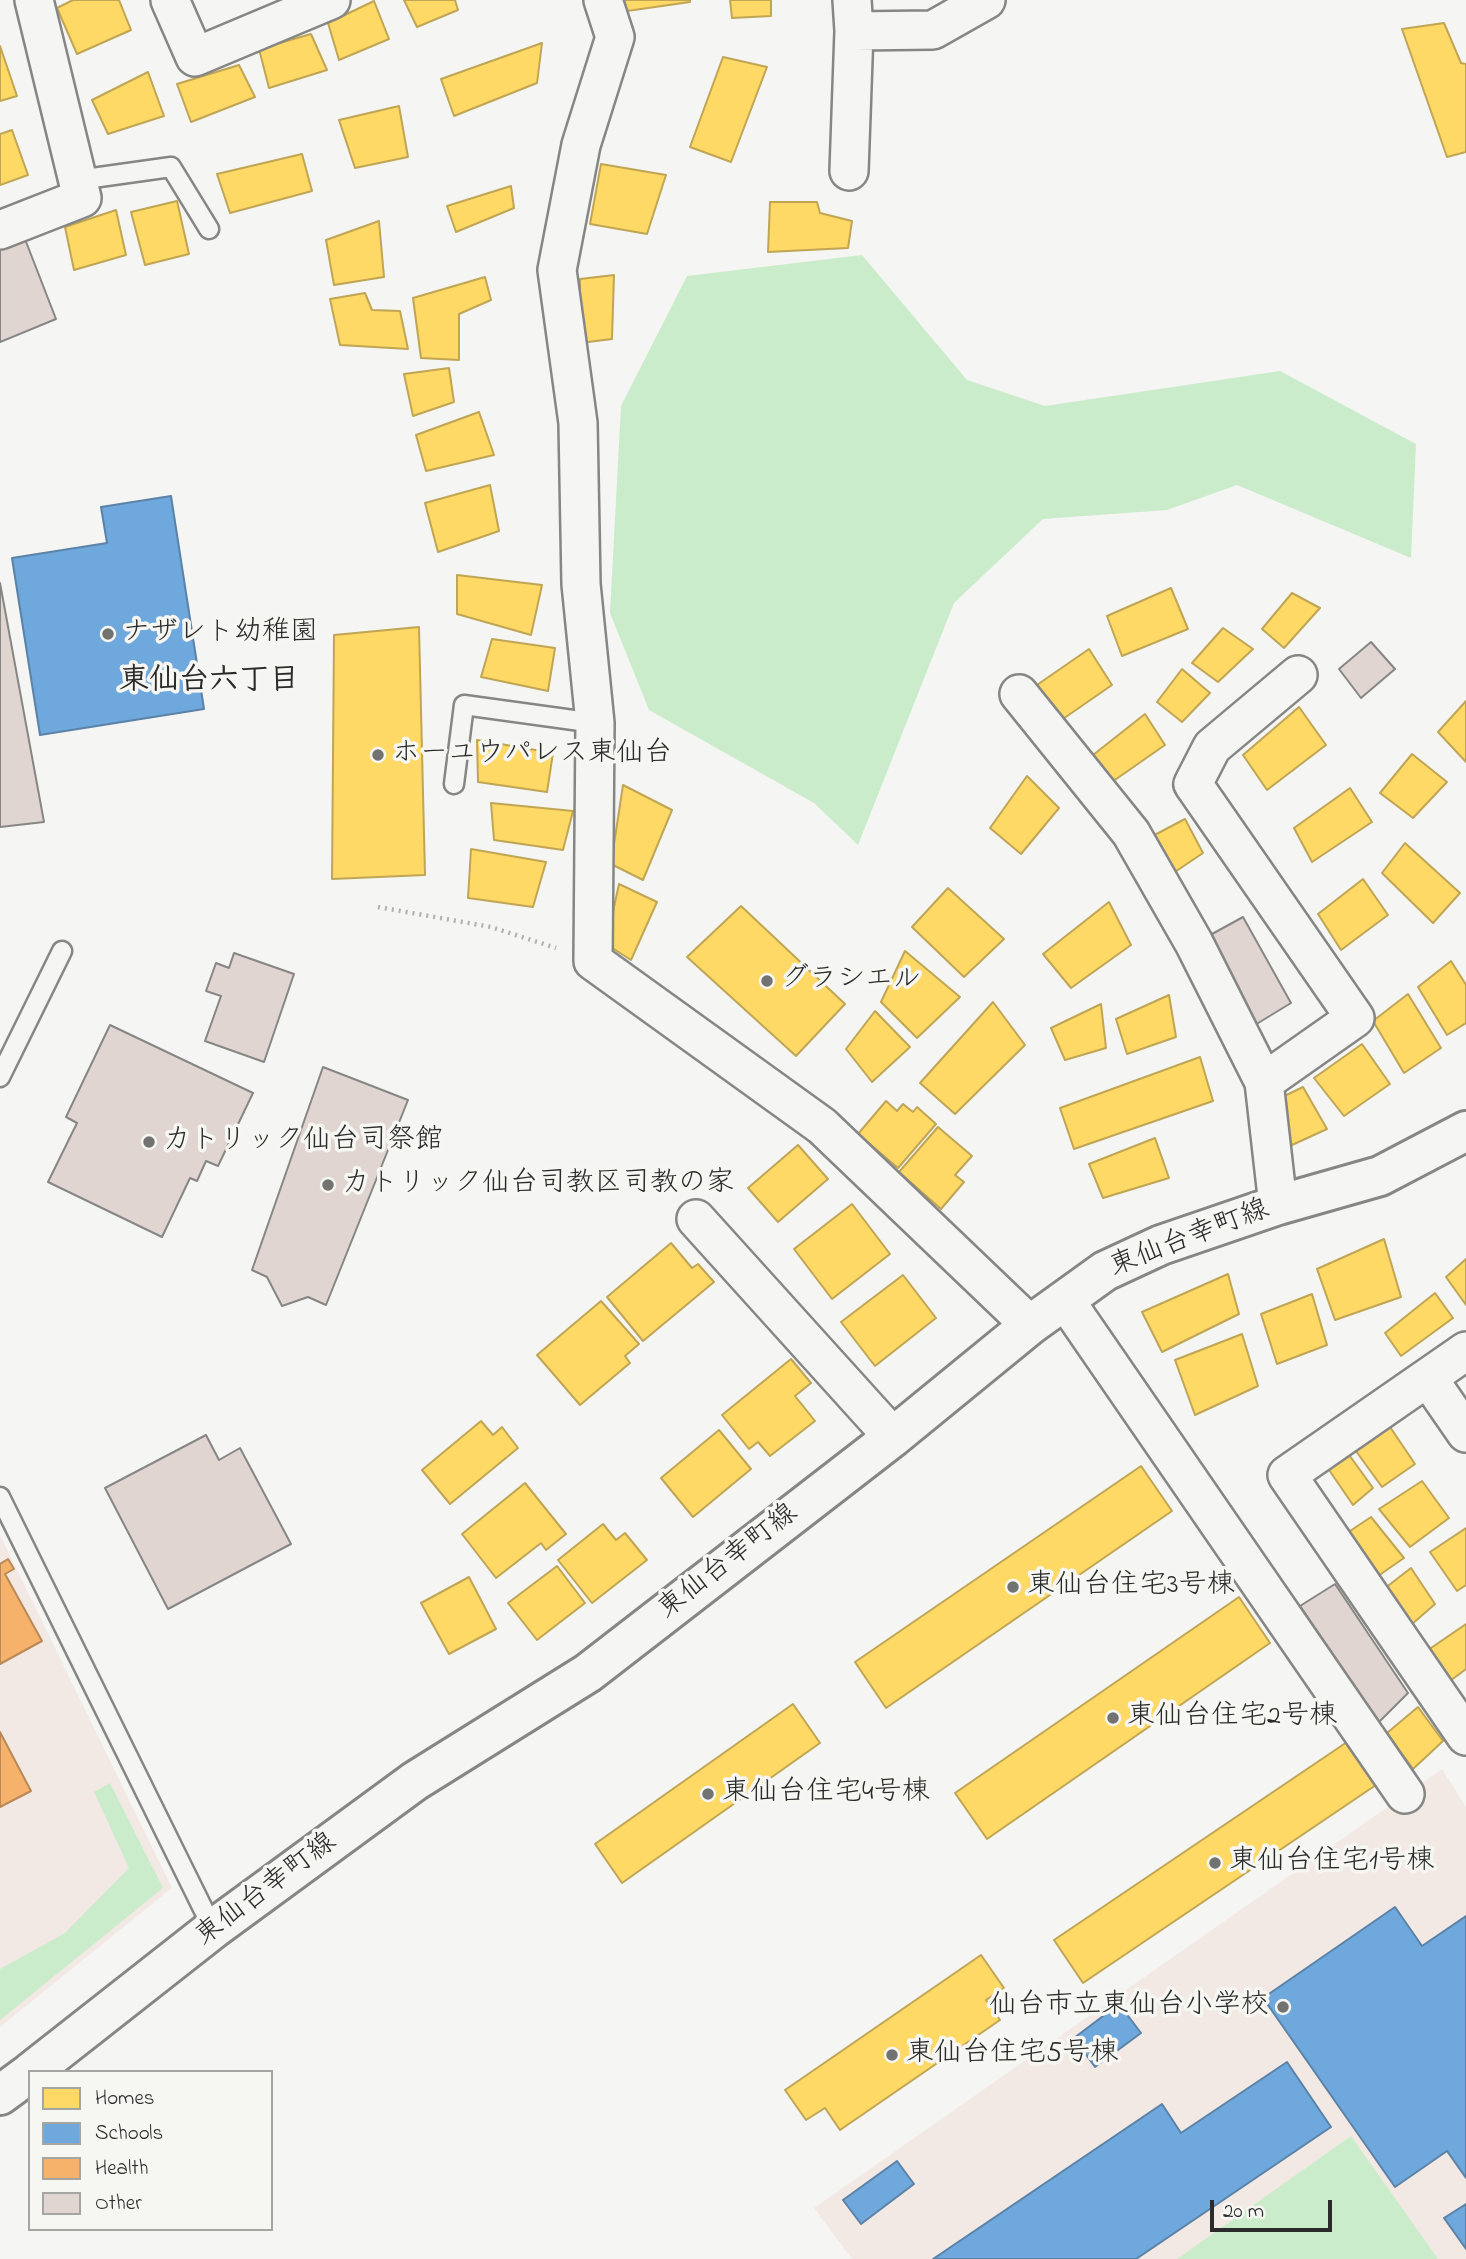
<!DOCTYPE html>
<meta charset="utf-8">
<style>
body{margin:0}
#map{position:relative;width:1466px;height:2259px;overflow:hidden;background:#f5f5f3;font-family:"Indie Flower",sans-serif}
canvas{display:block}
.legend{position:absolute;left:28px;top:2070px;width:245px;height:161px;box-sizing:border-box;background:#f6f6f2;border:2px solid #a5a5a2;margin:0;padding:9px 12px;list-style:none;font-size:21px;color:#2b2b2b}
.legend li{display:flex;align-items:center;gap:14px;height:35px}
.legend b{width:35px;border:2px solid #a5a5a2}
.scale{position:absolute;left:1210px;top:2200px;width:122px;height:32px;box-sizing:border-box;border:4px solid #2b2b2b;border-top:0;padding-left:9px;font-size:21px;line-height:24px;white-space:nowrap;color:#2b2b2b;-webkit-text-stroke:5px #f6f6f2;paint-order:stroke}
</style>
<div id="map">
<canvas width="1466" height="2259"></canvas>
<ul class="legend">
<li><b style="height:19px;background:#ffd966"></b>Homes</li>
<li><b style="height:19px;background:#6fa8dc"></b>Schools</li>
<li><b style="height:19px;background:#f6b26b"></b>Health</li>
<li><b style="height:19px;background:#e0d5d1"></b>Other</li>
</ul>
<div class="scale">20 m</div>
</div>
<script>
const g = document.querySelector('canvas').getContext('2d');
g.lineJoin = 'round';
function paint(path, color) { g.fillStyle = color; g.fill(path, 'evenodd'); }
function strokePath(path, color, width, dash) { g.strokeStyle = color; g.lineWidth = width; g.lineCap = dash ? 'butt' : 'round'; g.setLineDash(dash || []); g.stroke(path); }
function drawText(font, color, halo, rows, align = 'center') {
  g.font = font + ' "Indie Flower","Klee One",sans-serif'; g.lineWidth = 7; g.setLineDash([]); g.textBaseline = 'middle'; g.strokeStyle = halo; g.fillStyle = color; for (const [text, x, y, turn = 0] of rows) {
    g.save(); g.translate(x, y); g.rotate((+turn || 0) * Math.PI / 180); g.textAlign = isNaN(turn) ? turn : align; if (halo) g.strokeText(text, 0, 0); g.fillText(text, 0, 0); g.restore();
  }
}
paint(new Path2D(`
 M0 1535 172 1888 0 2027Z
 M1442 1769 1466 1807V2259H852L814 2208Z`), '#f3e9e4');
paint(new Path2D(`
 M862 255 967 380 1045 406 1280 371 1416 444 1411 558 1237 485 1167 510 1043 519 954 603 858 845 814 803 649 710 610 613 621 406 687 276Z
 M110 1783 163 1888 0 2020V1969L65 1933 129 1868 94 1792Z
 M1351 2136 1438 2259H1177Z`), '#cbeccb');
const homes = new Path2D(`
 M73 0H119L131 30 77 54 57 8Z
 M404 0H455L458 10 417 27Z
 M624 0H690V2L627 11Z
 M730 0H771V16L732 18Z
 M374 1 389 39 339 60 328 23Z
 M1444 23 1461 63 1466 64V152L1447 157 1402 29Z
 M311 34 327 70 269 88 259 49Z
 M542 43 537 83 454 116 441 79Z
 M0 46 17 96 0 101Z
 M723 57 767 67 731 162 690 147Z
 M239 65 255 97 191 122 177 84Z
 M148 72 164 116 108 134 92 100Z
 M399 106 408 157 355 168 339 120Z
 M12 130 28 175 0 185V134Z
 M302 154 312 191 230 213 217 174Z
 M601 164 666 175 647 234 590 224Z
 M511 186 514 208 456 232 447 206Z
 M177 201 189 254 145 265 131 212Z
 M770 202H817L820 213 852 221 848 248 768 252Z
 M116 210 126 255 74 270 65 227Z
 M379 221 384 277 334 285 326 240Z
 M614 275 612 339 580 343V279Z
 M485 277 491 300 459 314V360L421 358 413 298Z
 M365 293 372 310 400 311 408 349 340 345 330 299Z
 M449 368 454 402 413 416 404 374Z
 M479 412 494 455 426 471 416 435Z
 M490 485 499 531 438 552 425 503Z
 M457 575 542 585 531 635 457 614Z
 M1171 588 1188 629 1122 656 1107 616Z
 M1292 593 1320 608 1284 648 1262 629Z
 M419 627 425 875 332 879 334 635Z
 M1223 628 1253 649 1218 682 1192 663Z
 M492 639 555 648 548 691 481 677Z
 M1089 649 1112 685 1060 721 1034 687Z
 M1182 669 1210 693 1182 722 1157 702Z
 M1466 701V762L1438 732Z
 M1299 707 1326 745 1267 790 1243 755Z
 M1145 714 1165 745 1112 782 1093 755Z
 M477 740 553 753 547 792 478 782Z
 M1412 754 1447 782 1413 818 1380 793Z
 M1027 776 1059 808 1021 854 990 828Z
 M623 785 672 810 643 880 611 864Z
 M1350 788 1372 822 1312 862 1294 828Z
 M491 803 573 811 563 850 494 840Z
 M1185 819 1203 853 1169 876 1145 840Z
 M1405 843 1460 893 1433 923 1382 873Z
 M471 849 546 862 533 907 468 898Z
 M1363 879 1388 915 1341 950 1318 914Z
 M619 884 657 902 631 960 606 944Z
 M948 888 1004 939 964 977 912 927Z
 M1109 902 1131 945 1071 988 1043 954Z
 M741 906 845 1004 796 1056 687 957Z
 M905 951 960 997 917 1038 881 1002Z
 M1451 961 1466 985V1023L1447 1035 1418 987Z
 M1408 994 1441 1048 1404 1073 1373 1021Z
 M1169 995 1176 1037 1127 1054 1116 1019Z
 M993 1002 1025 1045 955 1114 920 1083Z
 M1101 1004 1106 1048 1065 1060 1051 1028Z
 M875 1011 910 1047 872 1082 846 1049Z
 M1362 1044 1390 1084 1344 1116 1314 1078Z
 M1200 1057 1213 1101 1074 1149 1060 1108Z
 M1303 1087 1327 1129 1292 1145 1276 1100Z
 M886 1101 897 1111 903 1104 913 1112 917 1107 936 1124 898 1168 858 1134Z
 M938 1127 972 1156 955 1175 964 1182 941 1209 899 1172Z
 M1155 1138 1169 1178 1103 1198 1089 1164Z
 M798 1145 828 1179 778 1222 748 1188Z
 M852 1204 890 1254 832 1299 794 1249Z
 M1384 1239 1401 1297 1335 1320 1317 1269Z
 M671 1243 692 1268 698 1264 714 1282 643 1341 607 1297Z
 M1466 1259V1305L1446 1277Z
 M1228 1274 1239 1314 1162 1352 1142 1312Z
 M903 1275 936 1318 875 1366 841 1322Z
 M1435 1293 1453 1318 1401 1356 1385 1333Z
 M1312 1294 1327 1345 1277 1364 1261 1314Z
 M601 1301 639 1344 625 1356 630 1363 580 1405 537 1355Z
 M1242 1334 1258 1386 1195 1415 1175 1360Z
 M791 1359 811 1383 795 1396 815 1421 770 1456 758 1442 749 1449 722 1415Z
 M481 1421 493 1435 502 1427 518 1448 450 1504 422 1470Z
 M1386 1421 1415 1464 1382 1487 1353 1447Z
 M719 1430 751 1469 693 1517 661 1478Z
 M1347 1452 1373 1488 1353 1505 1327 1467Z
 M1141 1466 1172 1511 886 1708 855 1662Z
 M1422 1481 1449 1518 1410 1547 1379 1509Z
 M525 1483 566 1534 546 1550 541 1543 496 1578 462 1534Z
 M1371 1517 1404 1558 1378 1576 1347 1533Z
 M603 1524 616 1540 625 1533 647 1560 592 1603 558 1560Z
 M1466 1528V1585L1457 1591 1430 1552Z
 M557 1566 585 1603 537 1640 508 1603Z
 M1411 1568 1435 1604 1411 1625 1384 1589Z
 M469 1577 496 1629 449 1654 421 1603Z
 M1239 1597 1270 1643 987 1839 955 1793Z
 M1466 1624V1669L1450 1681 1428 1650Z
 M793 1704 820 1743 622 1883 595 1844Z
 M1418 1707 1443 1741 1413 1769 1387 1733Z
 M1347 1742 1376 1785 1083 1983 1054 1940Z
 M981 1955 1004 1988 986 2000 1000 2020 840 2130 825 2108 806 2120 785 2090Z`);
paint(homes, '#ffd966');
strokePath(homes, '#bfa554', 2);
const schools = new Path2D(`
 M171 496 204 709 40 735 12 558 107 543 101 507Z
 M1395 1907 1422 1946 1466 1916V2178L1447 2151 1395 2187 1263 1998Z
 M1119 2004 1141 2033 1095 2067 1074 2038Z
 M1287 2062 1331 2127 1136 2259H933L1162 2104 1181 2133Z
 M897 2161 914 2184 861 2224 843 2200Z
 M1466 2204V2249L1444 2218Z`);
paint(schools, '#6fa8dc');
strokePath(schools, '#5b82a7', 2);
const health = new Path2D(`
 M8 1559 14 1569 5 1574 42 1641 0 1664V1564Z
 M0 1732 31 1791 0 1807Z`);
paint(health, '#f6b26b');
strokePath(health, '#b98a58', 2);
const building = new Path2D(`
 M23 234 56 319 0 342V244Z
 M0 583 44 822 0 827Z
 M1371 642 1395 669 1361 698 1339 669Z
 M1243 917 1291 1003 1250 1028 1203 939Z
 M234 953 294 974 264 1062 205 1041 221 996 206 991 216 963 229 968Z
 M110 1025 253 1093 218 1166 206 1161 197 1181 190 1178 162 1237 48 1182 77 1123 66 1117Z
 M323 1067 408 1100 326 1305 308 1297 282 1306 267 1277 252 1270Z
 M206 1435 219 1460 240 1448 291 1544 168 1609 105 1488Z
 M1335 1584 1408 1693 1379 1722 1300 1606Z`);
paint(building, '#e0d5d1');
strokePath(building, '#868685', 2);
const lane = new Path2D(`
 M78 180 171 167 209 229
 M454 784 464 705 595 723
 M0 1077 62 951
 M0 1497 213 1929`);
const street = new Path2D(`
 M170 0 195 57 331 0
 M603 0 615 37 581 145 557 270 578 423 581 584 595 723 593 961 822 1126 1030 1325
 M852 0 854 31 933 30 986 0
 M849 171 854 31
 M0 230 82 198 34 0
 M1019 694 1131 833 1194 943 1264 1082 1278 1205
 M1264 1082 1355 1018 1193 784 1212 747 1298 675
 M696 1219 893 1437
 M1065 1300 1405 1794
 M1466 1351 1287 1475 1466 1736
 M1428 1378 1466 1433`);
const secondary = new Path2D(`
 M31 2072 213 1929 415 1781 588 1673 893 1437 1030 1325 1105 1271 1161 1245 1278 1205 1380 1176 1466 1131
 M0 2095 30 2073`);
strokePath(lane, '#868685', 23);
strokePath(street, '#868685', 42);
strokePath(secondary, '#868685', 44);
strokePath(new Path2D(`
 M378 907 491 927 556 948`), '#b0b0af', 4.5, [2, 5]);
strokePath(lane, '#f5f5f3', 18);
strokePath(street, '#f5f5f3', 37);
strokePath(secondary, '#f5f5f3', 38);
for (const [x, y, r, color] of [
 [108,634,7,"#727271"],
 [378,755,7,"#727271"],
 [767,981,7,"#727271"],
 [149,1142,7,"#727271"],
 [328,1185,7,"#727271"],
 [1013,1587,7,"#727271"],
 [1113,1718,7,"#727271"],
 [708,1794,7,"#727271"],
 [1215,1863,7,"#727271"],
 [1283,2007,7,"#727271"],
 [892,2055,7,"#727271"]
]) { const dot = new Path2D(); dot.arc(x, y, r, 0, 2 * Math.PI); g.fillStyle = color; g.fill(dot); strokePath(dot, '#f6f6f2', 2.5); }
drawText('28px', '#2b2b2b', '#f6f6f2', [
 ["ナザレト幼稚園",122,634],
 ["ホーユウパレス東仙台",392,755],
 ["グラシエル",781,981],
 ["カトリック仙台司祭館",163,1142],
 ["カトリック仙台司教区司教の家",342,1185],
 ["東仙台住宅3号棟",1027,1587],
 ["東仙台住宅2号棟",1127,1718],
 ["東仙台住宅4号棟",722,1794],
 ["東仙台住宅1号棟",1229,1863],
 ["仙台市立東仙台小学校",1269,2007,"right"],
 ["東仙台住宅5号棟",906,2055]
], 'left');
drawText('28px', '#2b2b2b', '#f6f6f2', [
 ["東仙台幸町線",1190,1240,-21],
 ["東仙台幸町線",729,1563,-38],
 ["東仙台幸町線",267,1891,-37]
]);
drawText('bold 30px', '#2b2b2b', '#f6f6f2', [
 ["東仙台六丁目",209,683]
]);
</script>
